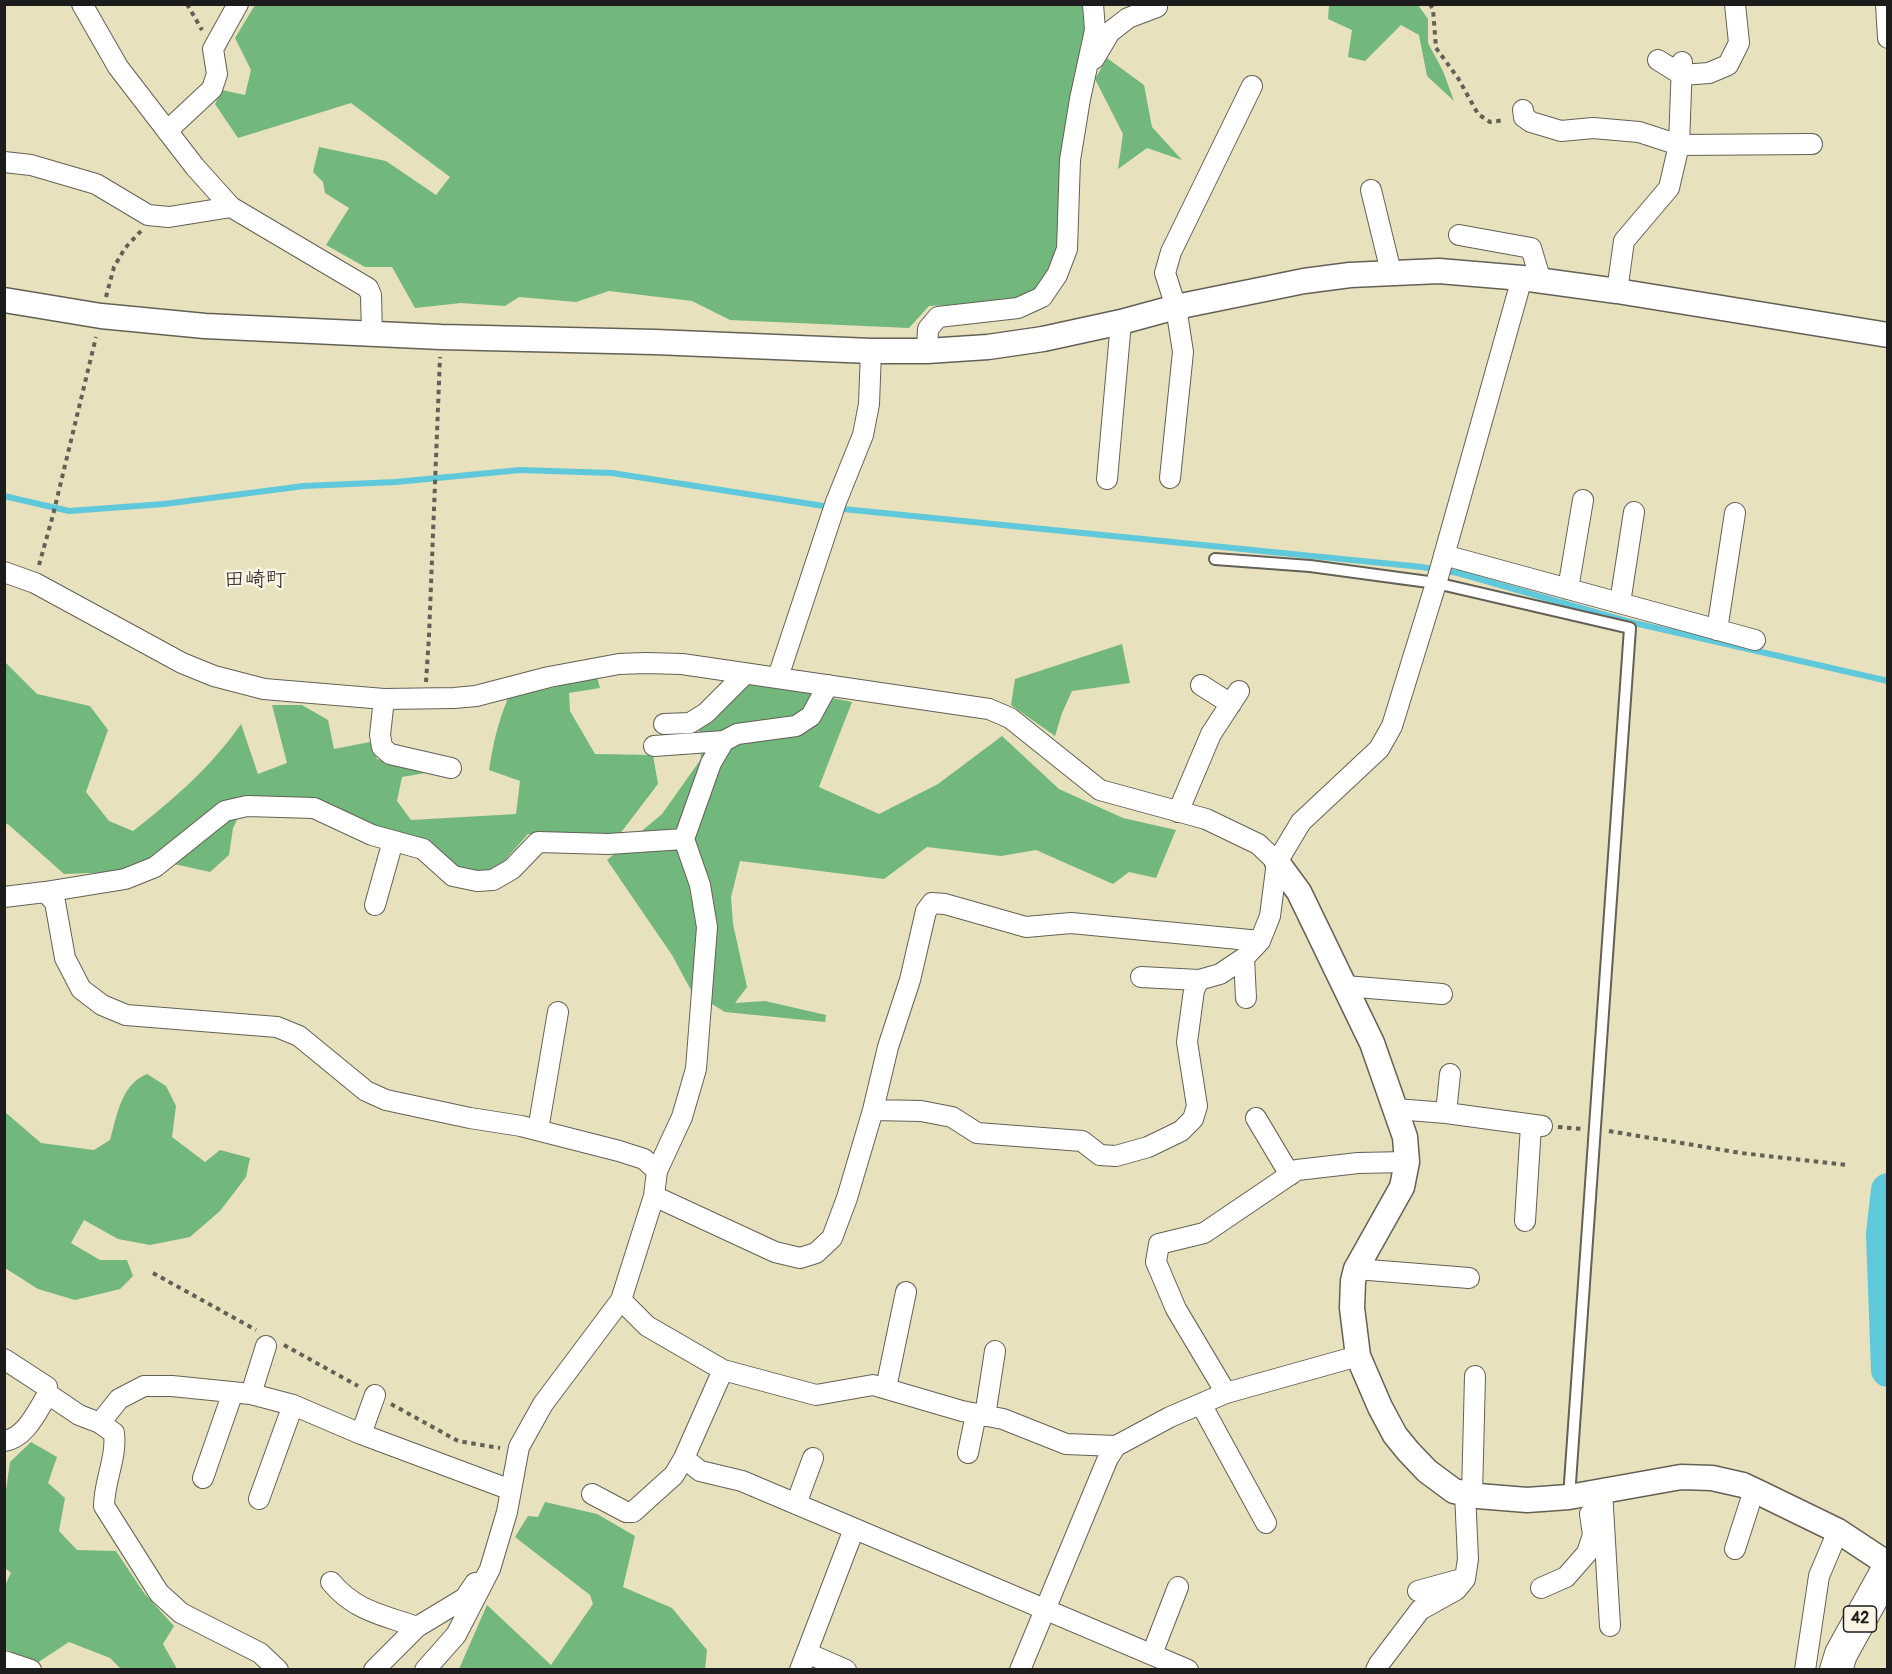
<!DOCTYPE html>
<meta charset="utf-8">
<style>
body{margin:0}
#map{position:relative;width:1892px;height:1674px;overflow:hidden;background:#e8e1be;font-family:Pangolin,sans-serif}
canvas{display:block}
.frame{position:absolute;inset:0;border:6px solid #1c1c1c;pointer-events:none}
</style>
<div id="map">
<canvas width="1892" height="1674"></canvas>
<div class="frame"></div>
</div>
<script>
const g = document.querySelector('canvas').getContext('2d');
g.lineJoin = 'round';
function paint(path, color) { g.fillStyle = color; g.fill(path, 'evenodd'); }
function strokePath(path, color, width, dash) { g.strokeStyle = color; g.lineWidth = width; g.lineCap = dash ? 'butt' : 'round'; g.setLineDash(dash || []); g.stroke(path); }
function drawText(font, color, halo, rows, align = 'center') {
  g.font = font + ' Pangolin,"Klee One",sans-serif'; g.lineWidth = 5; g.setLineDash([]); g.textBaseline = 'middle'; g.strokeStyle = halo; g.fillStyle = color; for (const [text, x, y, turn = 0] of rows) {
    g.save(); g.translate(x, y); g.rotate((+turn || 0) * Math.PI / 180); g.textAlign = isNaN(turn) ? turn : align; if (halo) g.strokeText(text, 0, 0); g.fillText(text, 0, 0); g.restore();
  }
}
paint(new Path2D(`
 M255 5H1084L1085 32 1057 250 1037 290 1008 302 929 306 909 328 730 320 692 301 609 291 576 302 519 297 505 306 461 303 415 308 392 267H365L326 245 349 208 325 193 323 182 313 172 319 147 386 161 436 195 450 177 351 103 238 138 215 104 222 90 245 95 251 70 235 38Z
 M1329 5H1418L1428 19V43L1443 71 1454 101 1427 76 1419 35 1401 25 1365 61 1348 57 1352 30 1328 19Z
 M1107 58 1144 85 1152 127 1182 160 1147 148 1118 169 1123 134 1095 79Z
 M1122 644 1130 683 1072 691 1062 713 1055 736 1011 705 1015 679Z
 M4 661 37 694 90 706 108 730 86 792 109 821 133 831C173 800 212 766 241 724L258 774 287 763 272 705H302L328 720 334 749 370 742 377 759 425 773 402 777 397 801 411 820 516 814 520 781 489 770C493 744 498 722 508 698L597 677 600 688 569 693 570 711 595 754 653 755 658 784 619 835 528 834 498 868 477 873 455 866 379 830 305 798 249 796 233 828 229 855 210 872 152 859 119 872 64 874 9 825 5 823Z
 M748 684 788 689 852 702 819 787 879 814 938 784 1002 736 1059 789 1123 818 1176 830 1156 878 1129 872 1113 884 1036 850 1001 856 927 847 884 879 740 861 731 897 733 924 747 987 735 1003 765 1001 826 1015 825 1022 725 1012 692 992 672 955 607 860 662 814 701 759 699 729Z
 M147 1074 166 1086 176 1106 172 1137 205 1162 220 1150 250 1158 246 1177 220 1211 190 1237 150 1245 118 1239 84 1220 71 1243 100 1260H127L133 1276 120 1289 75 1300 38 1289 5 1268V1112L41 1143 94 1150 110 1140C117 1116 121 1084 147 1074Z
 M31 1442 57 1457 48 1483 65 1498 59 1531 77 1550 116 1551 144 1593 174 1626 163 1644 177 1669H121L110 1658 69 1642 37 1663 5 1649V1585L11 1573 5 1568 4 1504 10 1462Z
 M545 1502 597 1514 635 1536 623 1587 672 1608 707 1650 705 1669H459L487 1605 551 1665 593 1604 590 1595 515 1537 528 1516 538 1517Z`), '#72b77c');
strokePath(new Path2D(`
 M4 496 69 511 164 504 304 486 396 482 520 470 612 473 843 509 1422 567 1458 573 1630 622 1888 681`), '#5fc8da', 6);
strokePath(new Path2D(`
 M1888 1190 1883 1234 1888 1370`), '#5fc8da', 34);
const service = new Path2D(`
 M1215 559 1310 566 1436 583 1630 628 1569 1497`);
const minor = new Path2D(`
 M82 4 118 67 195 167 231 207
 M1886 4 1888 38
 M1094 59 1110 32 1128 18 1157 7
 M1658 60 1682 75 1709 73 1728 65 1739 43 1735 4
 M1523 110 1524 117 1531 122 1561 131 1593 128 1639 132 1679 145 1812 144
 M167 131 212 89 217 74 213 49 238 4
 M4 162 31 165 96 184 148 215 169 217 231 207 368 288 371 295 372 334
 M1371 190 1391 272
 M1459 235 1531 248 1541 281
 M1617 291 1624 241 1669 188 1679 145 1682 62
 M927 351 928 329 938 317 1018 308 1042 297 1057 275 1067 249 1070 160 1080 99 1095 30 1093 4
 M1170 478 1183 352 1176 307 1165 273 1171 252 1252 86
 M1107 479 1121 322
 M1444 555 1755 640
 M4 572 35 583 182 663 214 676 264 689 384 699 454 698 476 696 549 677 619 664 645 663 682 664 989 709 1010 718 1100 790 1206 819 1258 844 1277 862
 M1568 589 1583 500
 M1620 603 1634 512
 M1717 630 1735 513
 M778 677 836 502 863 435 869 404 871 351
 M1201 685 1231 704
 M384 699 380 735 382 747 390 754 451 768
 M664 724 690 723 706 713 745 674
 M654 746 724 741
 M1178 812 1211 734 1239 691
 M45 892 125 879 155 867 225 811 247 806 314 808 372 835 423 849 453 876 477 881 493 880 512 869 538 842 608 844 684 839
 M4 897 45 892 55 902 65 958 81 989 102 1005 126 1015 277 1027 299 1036 366 1091 386 1100 470 1118 521 1126 619 1151 644 1159 657 1171
 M375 905 393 841
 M1244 958 1246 998
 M1141 977 1199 980
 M1345 986 1442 994
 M1396 1109 1446 1113 1542 1126
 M873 1110 888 1047 910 980 926 911 932 903 945 904 1026 927 1071 923 1260 941
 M1446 1113 1450 1074
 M1256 1118 1290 1175
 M538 1130 558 1012
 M654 1196 775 1252 800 1258 816 1253 832 1238 847 1198 873 1110 921 1111 952 1117 977 1133 1082 1141 1100 1155 1116 1156 1148 1147 1181 1131 1193 1119 1197 1106 1187 1042 1194 990 1199 980 1220 974 1244 958 1260 941 1270 916 1277 862 1301 822 1379 749 1392 726 1438 577 1522 278
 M1525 1221 1531 1125
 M1356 1269 1469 1278
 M621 1300 647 1326 723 1370 816 1395 873 1385 962 1411 1003 1419 1066 1444 1116 1446
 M4 1359 47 1387 48 1394
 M723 1370 684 1458 700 1471 742 1481 1188 1670
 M886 1388 906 1292
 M1226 1393 1176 1309 1156 1262 1159 1244 1204 1233 1297 1170 1358 1163 1407 1162
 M251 1394 266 1346
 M1201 1404 1266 1523
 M985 1416 995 1351
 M100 1423 119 1399 144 1386H172L251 1394 293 1405 361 1434 511 1490
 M361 1434 375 1395
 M4 1441C26 1438 37 1411 48 1394L79 1415 100 1423 114 1433C117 1458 104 1481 104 1506L159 1593 181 1613 260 1653 278 1670
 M968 1453 976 1414
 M203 1478 233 1392
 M1602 1491 1610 1626
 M592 1494 626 1512H633L674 1475 684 1458
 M1472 1495 1475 1376
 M259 1499 293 1405
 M796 1504 813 1458
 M1735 1549 1754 1490
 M331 1582C355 1611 383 1615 417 1627L465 1598 475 1583
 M1541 1588 1566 1577 1587 1553 1593 1535 1590 1514
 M1418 1591 1458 1580
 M807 1653 846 1670
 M1152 1654 1178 1587
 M4 1661 31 1670
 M374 1670 417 1627
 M425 1670 456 1635 490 1569 507 1512 519 1447 543 1404 621 1300 654 1196 657 1171 682 1117 696 1069 707 927 700 885 684 839 711 763 724 741 737 734 796 726 811 716 828 685
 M800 1670 854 1529
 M1020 1670 1108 1458 1116 1446 1170 1417 1226 1393 1358 1356
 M1376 1670 1379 1664 1420 1610 1456 1590 1465 1579 1468 1559 1465 1493
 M1805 1670 1819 1576 1838 1531`);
const tertiary = new Path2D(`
 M4 300 101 316 205 326 441 337 655 342 871 351H927L988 347 1043 339 1121 322 1176 307 1304 281 1350 275 1439 271 1522 278 1617 291 1888 335
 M1277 862 1299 892 1372 1043 1405 1137 1407 1162 1402 1187 1356 1269 1353 1281 1352 1308 1358 1356 1380 1407 1395 1435 1408 1451 1427 1471 1454 1491 1478 1496 1527 1500 1569 1497 1681 1477 1712 1478 1743 1485 1762 1494 1838 1531 1888 1564`);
const primary = new Path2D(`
 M1836 1670 1841 1654 1888 1569`);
strokePath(service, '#636155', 14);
strokePath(minor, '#636155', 22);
strokePath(tertiary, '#636155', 27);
strokePath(primary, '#636155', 34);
strokePath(new Path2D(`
 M187 4 202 30
 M1430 4 1433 9 1436 48 1458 78 1478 114 1490 122 1505 120
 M106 297 114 267 125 248 141 231
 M39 565 53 515 96 337
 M426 682 429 636 440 357
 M1558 1127 1583 1129
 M1609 1131 1741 1153 1848 1165
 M153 1273 256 1330
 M284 1345 358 1386
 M391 1404 458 1441 500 1448`), '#636155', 4, [4.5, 4.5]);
strokePath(service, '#fff', 10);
strokePath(minor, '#fff', 20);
strokePath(tertiary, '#fff', 24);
strokePath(primary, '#fff', 32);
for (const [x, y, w] of [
 [1860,1619,33]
]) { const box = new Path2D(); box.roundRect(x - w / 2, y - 13, w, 26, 4.5); g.fillStyle = '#fcf5e5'; g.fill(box); strokePath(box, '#1c1c1c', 1.5); }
drawText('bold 16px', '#1c1c1c', null, [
 ["42",1860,1619]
]);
drawText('21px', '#1c1c1c', '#fcf5e5', [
 ["田崎町",255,581]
]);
</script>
